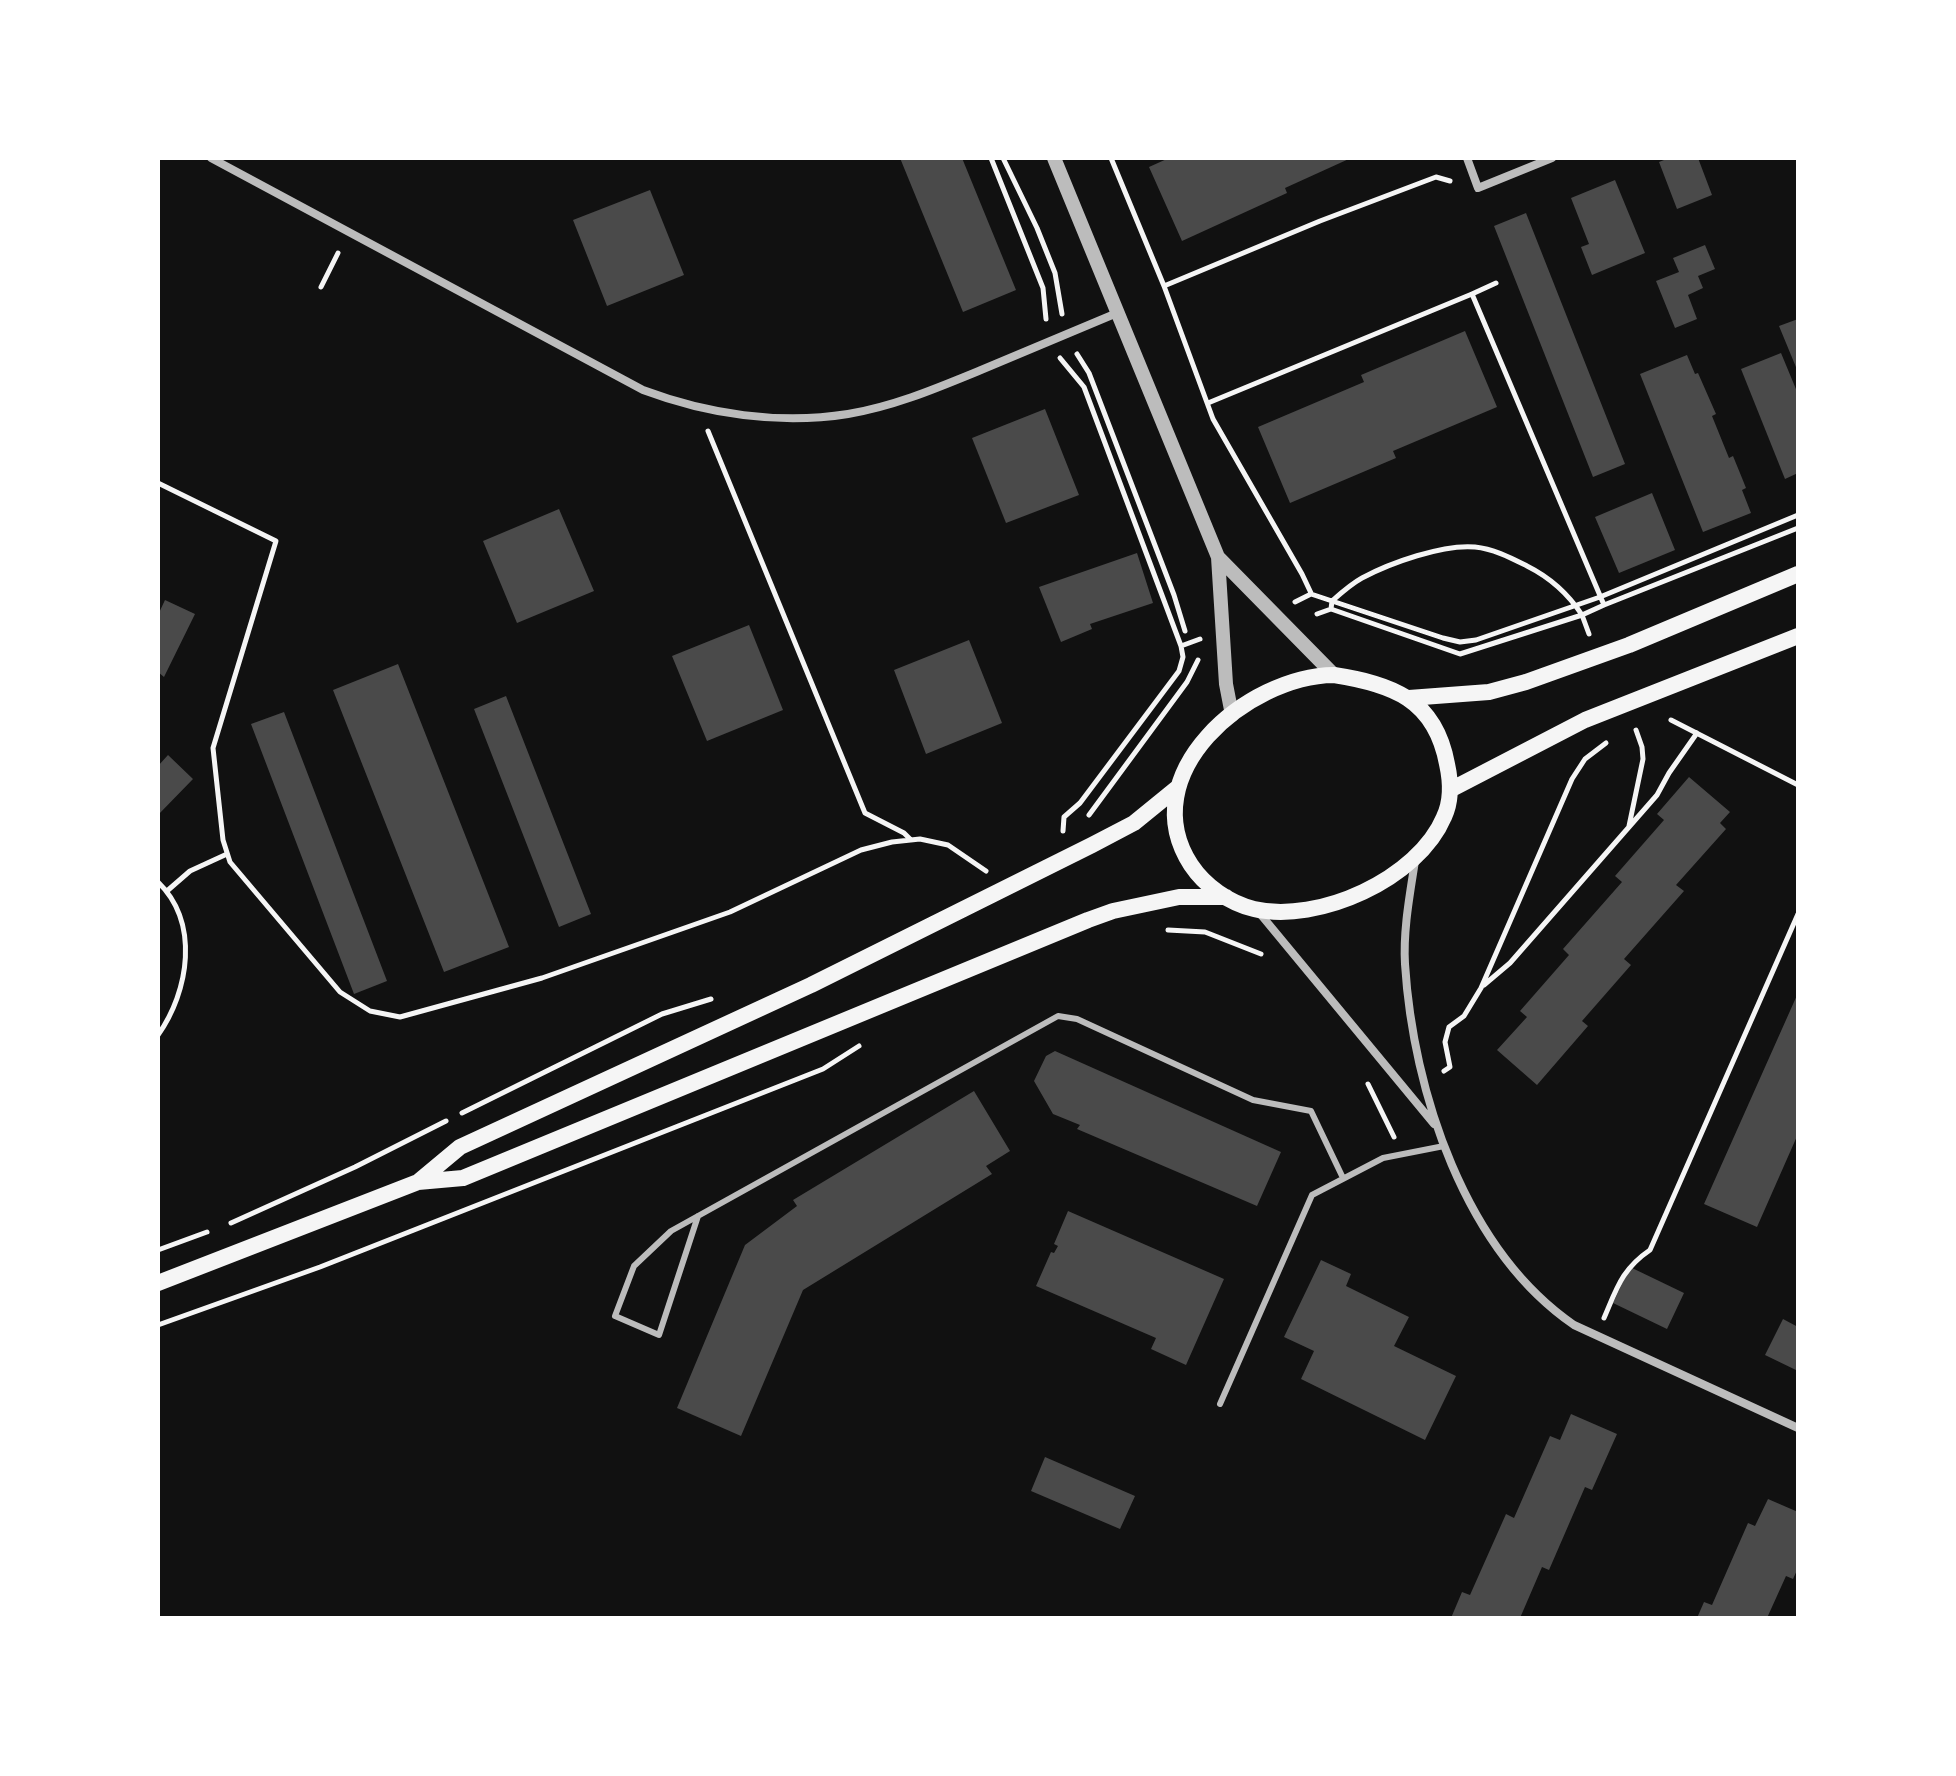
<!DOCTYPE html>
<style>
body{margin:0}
#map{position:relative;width:1956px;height:1776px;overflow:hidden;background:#111;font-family:"Nunito Sans",sans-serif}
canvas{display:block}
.frame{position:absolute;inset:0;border:160px solid #fff;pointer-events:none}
</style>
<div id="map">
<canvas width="1956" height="1776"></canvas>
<div class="frame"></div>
</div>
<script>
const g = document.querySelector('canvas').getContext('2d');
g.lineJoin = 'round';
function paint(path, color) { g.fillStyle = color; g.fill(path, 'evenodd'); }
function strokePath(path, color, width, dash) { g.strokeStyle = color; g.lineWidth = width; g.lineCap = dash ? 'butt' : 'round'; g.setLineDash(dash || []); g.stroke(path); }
paint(new Path2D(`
 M900 158H962L1016 290 963 312Z
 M1169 158H1351L1285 188 1287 193 1182 241 1149 167Z
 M1669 158H1698L1712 195 1677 209 1659 162Z
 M1615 180 1645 253 1592 275 1581 247 1589 244 1571 198Z
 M650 190 684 275 607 306 573 220Z
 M1526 213 1625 464 1593 477 1494 226Z
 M1705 245 1715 269 1698 276 1703 288 1688 295 1697 319 1675 328 1656 281 1679 272 1673 258Z
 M1798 319V372L1779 326Z
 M1465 331 1497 407 1393 451 1396 458 1290 503 1258 427 1364 382 1361 375Z
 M1781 353 1798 394V473L1785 479 1741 369Z
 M1687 355 1695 374 1698 373 1716 414 1712 416 1729 458 1733 456 1742 478 1746 488 1742 490 1751 513 1703 532 1640 374Z
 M1045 409 1079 495 1006 523 972 438Z
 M1652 493 1675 550 1619 573 1595 517Z
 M559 509 594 591 517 623 483 541Z
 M1137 553 1153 603 1090 624 1092 629 1061 642 1039 587Z
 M165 600 195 614 164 677 158 672V615Z
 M749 625 783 710 707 741 672 656Z
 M969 640 1002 723 926 754 894 670Z
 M398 664 509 947 444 972 333 690Z
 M506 696 591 914 559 927 474 709Z
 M284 712 387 981 354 994 251 724Z
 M168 755 193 779 158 815V766Z
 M1689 777 1730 812 1720 823 1726 829 1676 885 1684 891 1624 959 1631 965 1582 1021 1588 1026 1537 1085 1497 1050 1527 1017 1520 1011 1569 955 1563 949 1622 882 1615 876 1664 820 1657 814Z
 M1798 993V1134L1757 1227 1704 1204Z
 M1055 1051 1281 1152 1257 1206 1077 1129 1080 1125 1053 1114 1034 1081 1046 1056Z
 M974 1091 1010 1151 986 1166 992 1174 803 1290 741 1436 677 1408 745 1245 797 1206 793 1200Z
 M1068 1211 1224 1279 1186 1365 1151 1349 1156 1338 1036 1286 1051 1252 1054 1253 1058 1246 1054 1244Z
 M1321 1260 1351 1274 1346 1286 1409 1317 1394 1346 1456 1376 1425 1440 1301 1379 1314 1351 1284 1337Z
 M1630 1267 1684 1293 1667 1329 1613 1303Z
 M1783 1319 1798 1327V1371L1765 1355Z
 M1571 1414 1617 1434 1592 1490 1585 1487 1549 1570 1542 1567 1520 1618H1451L1462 1592 1470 1595 1506 1514 1514 1518 1550 1436 1560 1440Z
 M1045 1457 1135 1496 1120 1529 1031 1491Z
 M1768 1499 1798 1512V1568L1793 1579 1786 1576 1767 1618H1697L1704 1602 1712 1605 1748 1523 1755 1526Z`), '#4a4a4a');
strokePath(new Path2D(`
 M991 158 1043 288 1046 319
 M1003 158 1037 228 1055 273 1062 314
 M1111 158 1164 286
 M321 287 338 253
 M1472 294 1496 283
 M1077 354 1089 373 1174 595 1185 631
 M1060 358 1084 387 1181 646 1200 639
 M1208 403 1472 294 1604 605 1582 615 1589 634
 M708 431 865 813 904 833 910 839
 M158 483 276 541 213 748 223 840 230 862 340 992 370 1011 400 1017 542 978 730 912 861 850 892 842 920 839 948 845 986 871
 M1311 593 1302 574 1213 419 1164 286 1320 221 1436 177 1450 181
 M1295 602 1311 594 1443 638 1460 642 1476 640 1600 597 1798 515
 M1604 605 1798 528
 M1317 614 1331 609 1460 654 1582 615C1569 595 1549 577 1527 566 1511 558 1494 549 1475 547 1443 544 1390 563 1362 578 1351 584 1341 593 1332 601L1331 609
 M1671 720 1798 785
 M1089 815 1187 682 1198 660
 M1629 826 1643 759 1642 747 1636 730
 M1063 831 1064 817 1080 803 1179 671 1183 657 1181 646
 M158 882C200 923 189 991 158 1035
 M167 891 190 871 227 854
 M1168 930 1205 932 1261 954
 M1484 985 1510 963 1657 795 1669 773 1697 733
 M1444 1071 1450 1067 1445 1042 1449 1027 1464 1016 1481 988 1572 779 1585 759 1606 743
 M1368 1084 1394 1137
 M462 1113 662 1014 711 999
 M231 1223 355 1167 446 1121
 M158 1250 207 1232
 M1604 1318C1617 1288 1622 1269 1650 1250L1798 914
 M158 1325 320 1267 823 1069 859 1046`), '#f5f5f5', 5);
strokePath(new Path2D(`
 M698 1216 659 1335 615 1316 634 1266 671 1231 1058 1016 1077 1019 1253 1100 1311 1111 1343 1178
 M1220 1404 1312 1195 1383 1158 1444 1146`), '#bcbcbc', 6);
strokePath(new Path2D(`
 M211 158 643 390C707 414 779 425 848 414 895 406 937 388 981 370 1026 351 1072 332 1117 313
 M1467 158 1478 188 1552 158
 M1415 861C1410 894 1403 930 1405 964 1413 1092 1465 1250 1574 1325L1798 1428
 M1257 910 1434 1124`), '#bcbcbc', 8);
strokePath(new Path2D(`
 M1054 158 1218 557 1226 684 1232 715
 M1218 557 1334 675`), '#bcbcbc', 14);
strokePath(new Path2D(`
 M1334 675C1392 684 1435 699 1447 764 1451 782 1452 800 1444 817 1418 879 1318 924 1254 909 1229 903 1205 886 1191 865 1132 774 1247 676 1334 675Z
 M1409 698 1489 692 1526 682 1629 645 1798 574
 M1450 790 1585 720 1798 636
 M418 1182 460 1147 811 985 1092 845 1134 823 1177 788
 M158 1283 418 1182 463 1178 1088 920 1113 911 1179 897H1226`), '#f5f5f5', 16);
</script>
